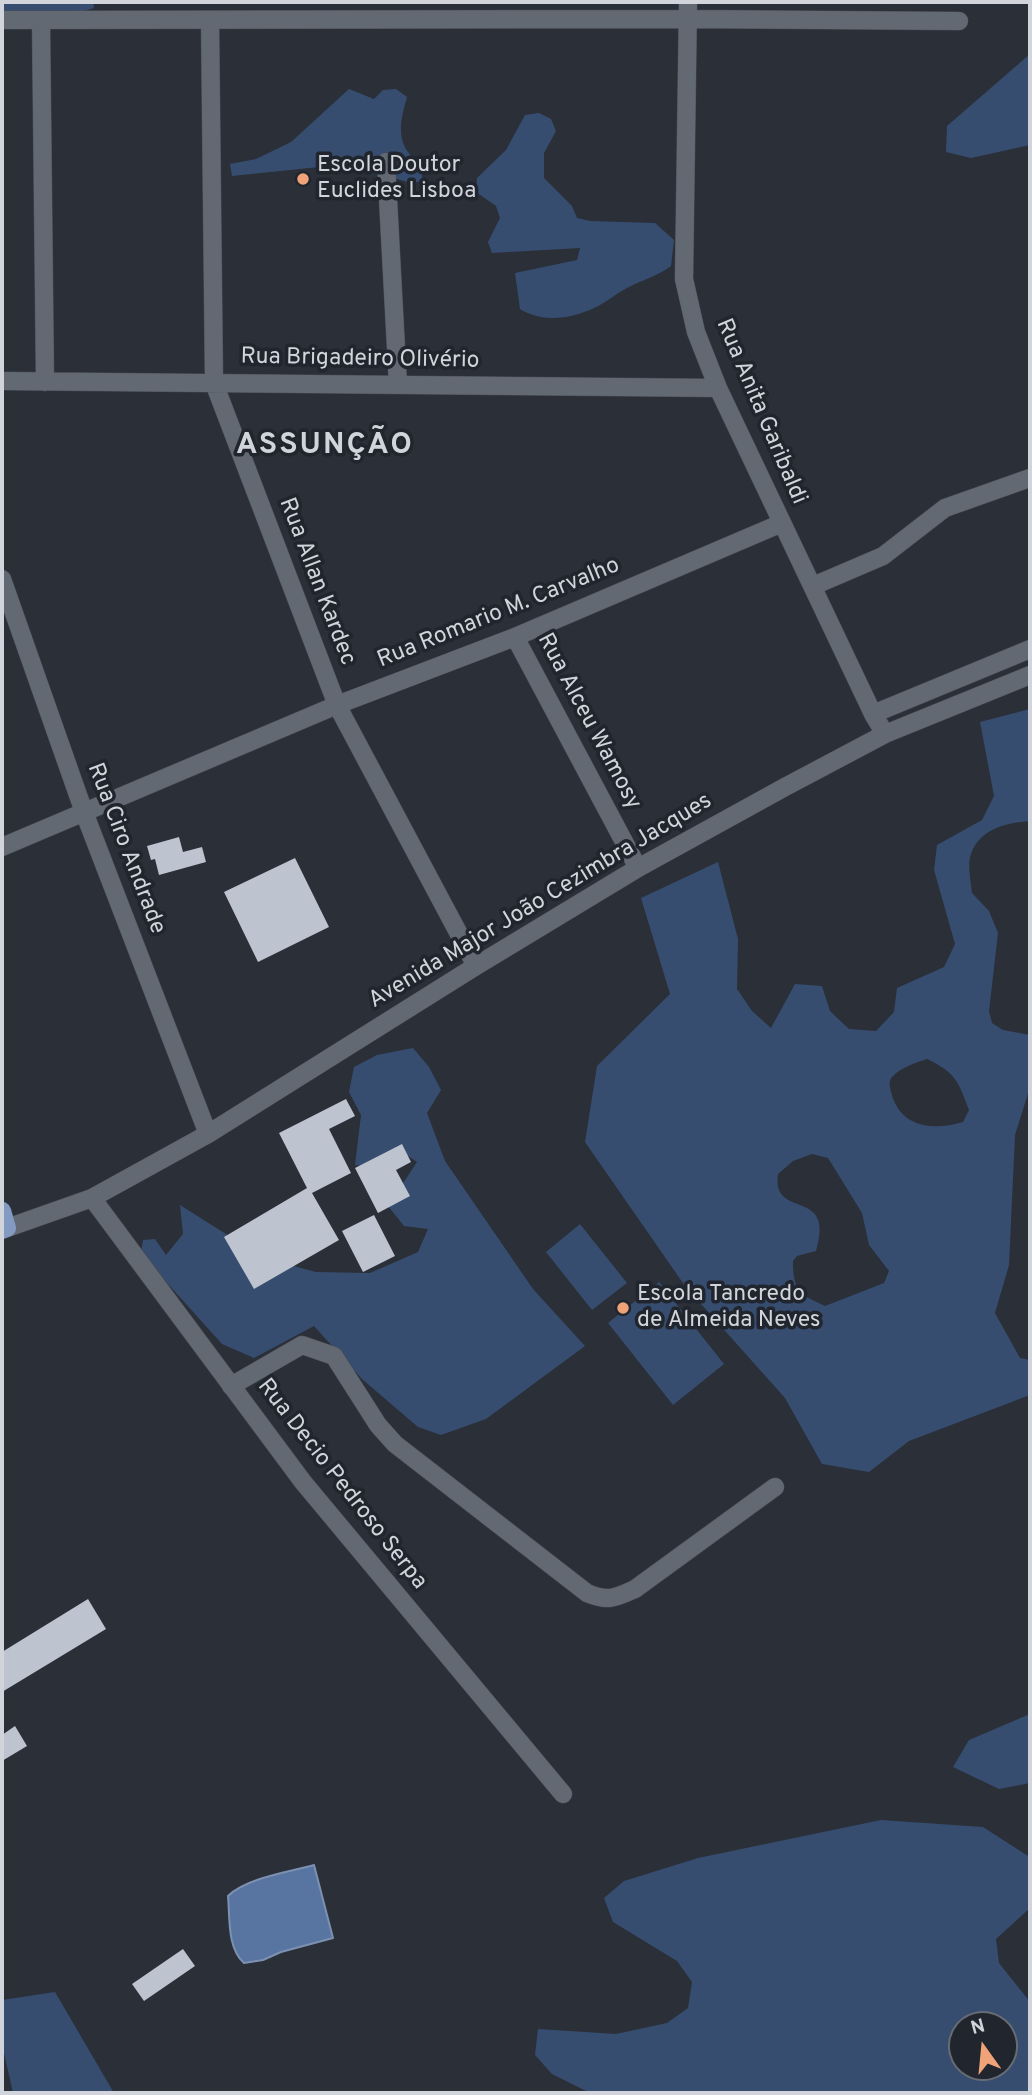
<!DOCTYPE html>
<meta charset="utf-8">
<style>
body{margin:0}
#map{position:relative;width:1032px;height:2095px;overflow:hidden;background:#2a2f38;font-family:Overpass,sans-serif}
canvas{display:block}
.frame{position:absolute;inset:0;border:4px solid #d1d4da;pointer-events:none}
.north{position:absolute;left:948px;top:2011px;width:70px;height:70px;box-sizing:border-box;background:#20252e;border:2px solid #676b73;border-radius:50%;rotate:345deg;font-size:19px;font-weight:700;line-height:28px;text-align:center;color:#d1d4da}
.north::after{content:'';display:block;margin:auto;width:24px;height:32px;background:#f0a378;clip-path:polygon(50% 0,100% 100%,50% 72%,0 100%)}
</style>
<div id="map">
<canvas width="1032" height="2095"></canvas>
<div class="frame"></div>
<div class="north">N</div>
</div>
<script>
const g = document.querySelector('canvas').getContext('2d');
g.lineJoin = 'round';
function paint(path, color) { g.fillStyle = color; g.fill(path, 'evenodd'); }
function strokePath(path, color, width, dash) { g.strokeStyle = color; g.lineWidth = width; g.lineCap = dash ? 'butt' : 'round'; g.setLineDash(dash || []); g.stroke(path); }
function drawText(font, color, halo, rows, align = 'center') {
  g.font = font + ' Overpass,sans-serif'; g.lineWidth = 7; g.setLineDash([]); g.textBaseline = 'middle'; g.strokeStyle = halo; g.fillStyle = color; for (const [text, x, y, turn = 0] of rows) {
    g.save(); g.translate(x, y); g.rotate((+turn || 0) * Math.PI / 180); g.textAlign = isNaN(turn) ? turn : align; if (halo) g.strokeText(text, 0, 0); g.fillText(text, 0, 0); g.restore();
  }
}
paint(new Path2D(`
 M2 2H93L94 8 80 12 2 11Z
 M1030 54V145L971 158 946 152 947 126Z
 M349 89 374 99 383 90 396 89 407 97C402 115 396 135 408 152 415 162 422 168 423 181L411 183 387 176 319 167 232 176 230 164 256 159 291 142Z
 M539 113 551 119 556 131 544 153V178L572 206 577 218 590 221 655 223 674 240 671 266C658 276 642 280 627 288 615 294 606 303 594 308 571 319 542 323 520 309L515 273 577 260 580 248 492 253 488 242 500 218 496 206 476 192 477 178 506 150 525 115Z
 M1030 709V821C1007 823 980 828 971 854 967 864 971 882 972 893L989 911 998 933 989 1011 992 1023 1003 1030 1030 1035V1087L1015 1135 1009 1265 995 1313 1020 1358 1030 1360V1395L909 1441 869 1472 822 1464 785 1398 685 1286 585 1142 597 1066 670 994 641 898 718 862 738 939 737 989 752 1011 771 1028 795 984 822 986 830 1011 849 1029 876 1031 894 1012 897 988 944 967 955 944 934 870 937 845 982 820 994 796 980 722ZM927 1059C956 1073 958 1081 969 1110L963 1122C933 1131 900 1128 891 1092 890 1086 888 1082 892 1077 901 1067 916 1063 927 1059ZM812 1154 828 1158 862 1213 869 1245 889 1271 884 1283 825 1306C799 1294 793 1291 793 1261L797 1256 816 1251C836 1186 771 1221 778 1174L793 1161Z
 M413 1048 429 1067 441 1090 427 1113 445 1161 533 1289 585 1346 486 1419 441 1435 418 1427 362 1379 314 1326 254 1358 222 1344 141 1254 143 1240 155 1239 166 1255 183 1234 180 1205 264 1258 316 1272 370 1273 418 1252 428 1229 404 1226 388 1206 417 1162 396 1148 380 1168 355 1165 361 1115 349 1092 354 1067 377 1055Z
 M580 1224 627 1283 592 1310 546 1252Z
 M659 1282 724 1364 673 1405 608 1323Z
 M1030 1714V1783L999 1789 953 1767 969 1740Z
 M881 1820 983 1827 1028 1856 1030 1862V1908L996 1939 999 1963 1030 2002V2093H590L552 2074 535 2055 538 2029 616 2034 667 2023 688 2008 692 1982 677 1961 613 1922 604 1898 624 1881 698 1858ZM962 2025H1004V2067H962Z
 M55 1992 114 2093H13L2 2044V2000Z`), '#374d70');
const water = new Path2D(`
 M314 1865 333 1938 281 1952 263 1960 244 1963C227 1948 230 1918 228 1896 246 1878 289 1872 314 1865Z`);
paint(water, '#5874a0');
strokePath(water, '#7c91b1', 2);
paint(new Path2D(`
 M179 837 183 852 202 847 206 862 159 875 155 859 151 860 147 846Z
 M295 858 329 927 258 962 224 892Z
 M346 1099 355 1116 329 1129 351 1173 312 1193 339 1240 254 1289 224 1237 307 1188 279 1133Z
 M402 1144 411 1162 396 1170 410 1196 378 1213 355 1168Z
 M374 1215 395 1256 363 1272 342 1231Z
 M88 1599 106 1629 2 1692V1652Z
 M15 1726 27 1746 2 1761V1735Z
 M183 1949 195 1966 144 2001 132 1984Z`), '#bdc4cf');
const minor = new Path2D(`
 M688 2 684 279 696 332 718 388 873 714 885 734
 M2 20 687 19 959 21
 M41 20 45 382
 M210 20 214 383 337 705 476 966
 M386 162 398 385
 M2 381 718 388
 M2 579 84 812 208 1134
 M813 586 883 556 945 508 1030 478
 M515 637 638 868
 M873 714 1030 649
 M2 847 337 705 515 637 782 523
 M92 1198 303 1482 563 1794
 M7 1228 92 1198 208 1134 476 966 638 868 785 787 885 734 1030 675
 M231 1386 302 1345 334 1356 378 1425 395 1444 587 1593C608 1602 615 1598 635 1589L775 1487`);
const major = new Path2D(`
 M2 1211 7 1228 2 1230`);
strokePath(minor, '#474c53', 19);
strokePath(major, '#474c53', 19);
strokePath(minor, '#636973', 18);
strokePath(major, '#839bc2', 18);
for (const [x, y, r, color] of [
 [303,179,7,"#f0a378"],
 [623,1308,7,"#f0a378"]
]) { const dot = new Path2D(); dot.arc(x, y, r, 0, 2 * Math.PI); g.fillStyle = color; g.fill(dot); strokePath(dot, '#20252e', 2.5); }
drawText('23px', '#d1d4da', '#20252e', [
 ["Escola Doutor",317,166],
 ["Euclides Lisboa",317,192],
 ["Escola Tancredo",637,1295],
 ["de Almeida Neves",637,1321]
], 'left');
drawText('23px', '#d1d4da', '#20252e', [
 ["Rua Brigadeiro Olivério",360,360,1],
 ["Rua Anita Garibaldi",760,412,67],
 ["Rua Allan Kardec",316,582,69],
 ["Rua Romario M. Carvalho",499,614,-22],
 ["Rua Alceu Wamosy",588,722,62],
 ["Rua Ciro Andrade",125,849,69],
 ["Avenida Major João Cezimbra Jacques",541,902,-31],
 ["Rua Decio Pedroso Serpa",341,1485,52]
]);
g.letterSpacing = '2px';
drawText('bold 30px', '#d1d4da', '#20252e', [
 ["ASSUNÇÃO",325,447]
]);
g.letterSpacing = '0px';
</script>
